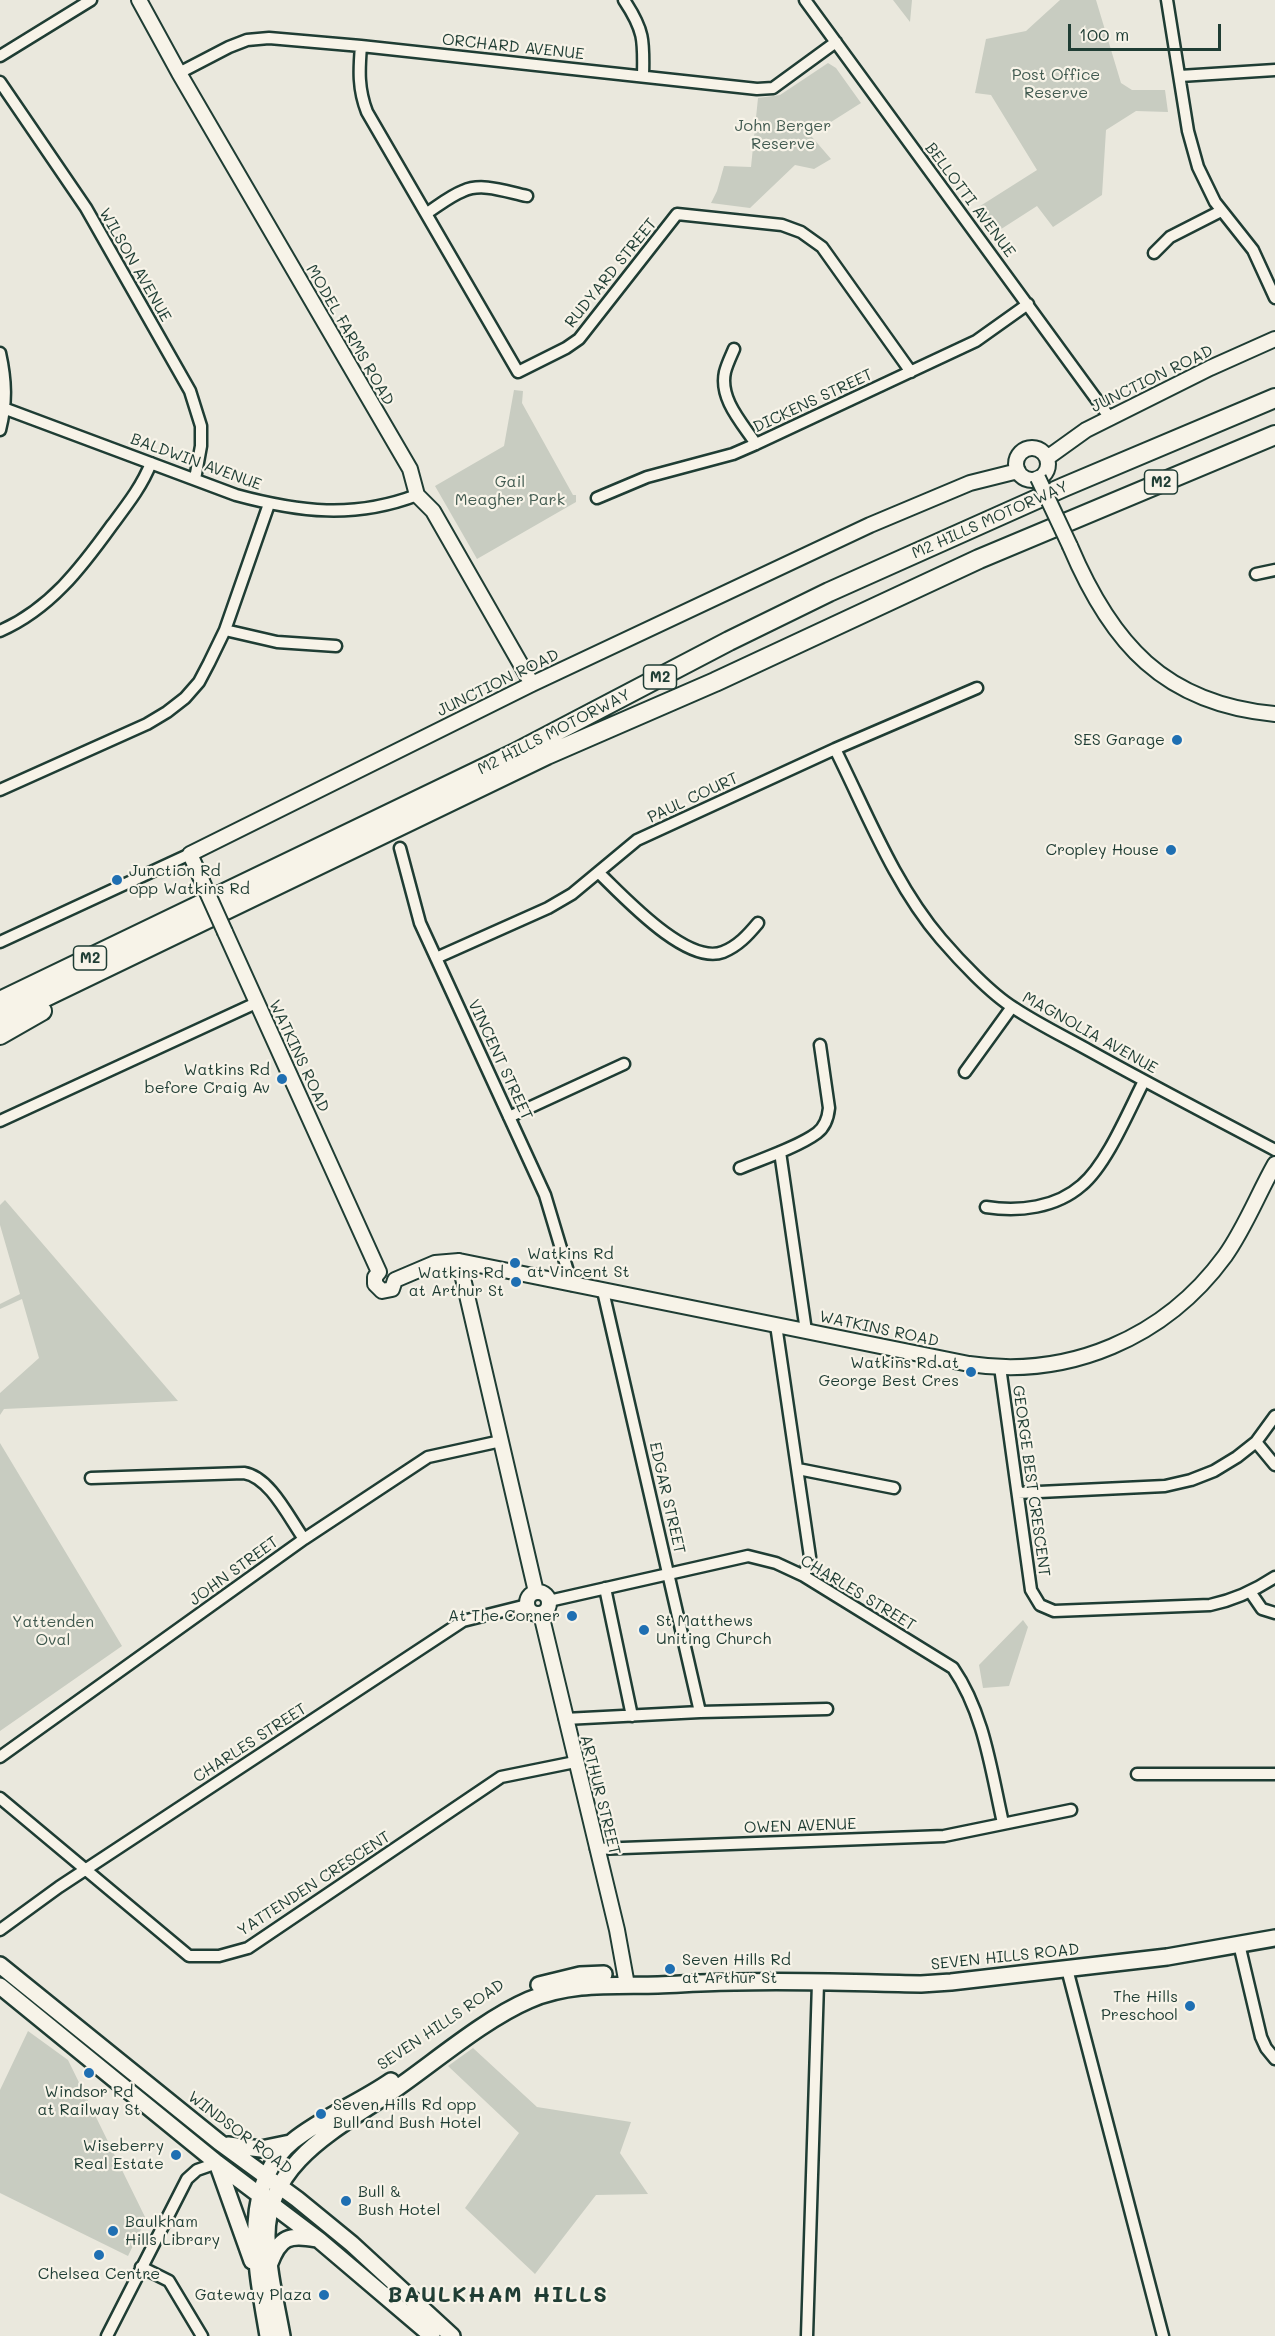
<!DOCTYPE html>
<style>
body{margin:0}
#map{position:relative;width:1275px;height:2336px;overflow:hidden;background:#eae8dd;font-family:Mali,sans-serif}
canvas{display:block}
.scale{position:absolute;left:1068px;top:24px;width:153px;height:27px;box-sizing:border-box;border:3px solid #1f3d34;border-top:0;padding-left:8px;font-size:18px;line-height:21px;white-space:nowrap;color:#1f3d34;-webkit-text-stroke:4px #f7f3e8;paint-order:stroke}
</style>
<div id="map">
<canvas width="1275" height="2336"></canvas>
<div class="scale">100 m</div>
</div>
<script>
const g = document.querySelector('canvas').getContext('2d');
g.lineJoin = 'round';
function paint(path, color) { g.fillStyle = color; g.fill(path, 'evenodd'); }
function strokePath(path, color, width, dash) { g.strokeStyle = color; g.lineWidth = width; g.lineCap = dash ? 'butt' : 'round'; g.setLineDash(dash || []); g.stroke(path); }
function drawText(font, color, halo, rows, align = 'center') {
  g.font = font + ' Mali,sans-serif'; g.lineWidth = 4.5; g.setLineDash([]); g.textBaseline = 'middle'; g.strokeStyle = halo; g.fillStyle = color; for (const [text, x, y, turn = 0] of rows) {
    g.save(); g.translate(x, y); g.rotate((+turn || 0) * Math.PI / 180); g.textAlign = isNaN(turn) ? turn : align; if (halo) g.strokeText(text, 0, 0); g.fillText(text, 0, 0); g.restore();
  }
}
paint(new Path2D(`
 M893 0H912L910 22Z
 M1060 0H1096L1121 83 1132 90H1165L1168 112 1136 111 1106 130 1102 195 1053 227 1037 206 995 233 977 208 1037 170 991 95 975 93 986 39 1026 31Z
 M828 63 836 68 861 103 812 134V137L831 159 814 169 795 165 750 208 711 203 717 191 724 166 751 167 758 98 780 95Z
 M514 390 523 391 522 403 573 495H576V502L477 559 435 486 504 446Z
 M5 1200 178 1401 4 1409 0 1415V1393L39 1358 22 1299 0 1309V1304L20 1294 0 1225V1205Z
 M0 1443 122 1646 0 1731Z
 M1023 1620 1028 1627 1009 1686 983 1688 979 1665Z
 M28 2031 68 2060 146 2219 128 2256 0 2193V2090Z
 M473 2048 537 2107 631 2122 620 2153 648 2194 596 2195 535 2274 465 2208 519 2133 448 2066Z`), '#c8ccc1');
const street = new Path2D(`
 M624 0C644 30 644 40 643 76
 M805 0 1110 418
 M1167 0 1188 131 1198 167 1215 202 1253 250 1275 298
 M361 46C359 70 358 89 367 112L518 372 566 348 579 339 677 214 782 225 801 232 822 247 911 372
 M0 56 91 0
 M179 73 229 47 247 40 269 38 361 46 757 89 773 88 836 42
 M1180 76 1275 70
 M0 82 86 208 190 391 201 426V446L195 479
 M427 213C438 206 450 196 463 191 482 182 507 192 527 196
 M1154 253 1170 237 1221 211
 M734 349C731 356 727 364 725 372 719 399 742 423 756 444
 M0 353C6 380 7 403 0 430
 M6 409 236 495C299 512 354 519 417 495
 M597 498 647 477 733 454 756 444 976 341 1028 304
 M1256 574 1275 570
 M225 630 277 642 336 646
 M0 631C50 609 81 568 112 525 127 505 142 486 151 463
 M835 749C867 813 894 884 941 939 959 960 991 994 1014 1008 1038 1024 1065 1037 1090 1051 1151 1085 1213 1117 1275 1150
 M0 790 147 724 167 712 185 698 199 682 209 663 225 630 269 504
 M400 848 420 923 545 1195 572 1285
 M599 873C623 896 687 966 723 952 738 946 748 935 758 923
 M0 942 190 854
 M436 958 548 908 572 894 637 840 835 749 977 688
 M965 1072 1012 1007
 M509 1117 624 1064
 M0 1121 256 1003
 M780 1152 806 1331
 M740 1168C762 1159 798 1147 817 1133 825 1127 828 1118 829 1108L820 1045
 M986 1207C1019 1212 1056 1208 1082 1185 1107 1164 1129 1110 1144 1081
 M603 1291 700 1712
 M776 1325 810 1557 804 1576
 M1000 1367 1031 1590 1040 1605 1054 1611 1210 1605C1234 1600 1254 1591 1275 1577
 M1256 1442 1275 1465
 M798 1469 894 1488
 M91 1478 244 1473C270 1477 289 1518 304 1539
 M1018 1493 1165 1486 1191 1480 1214 1471 1237 1457 1256 1442 1275 1416
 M605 1588 632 1716
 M1251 1593 1262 1609 1275 1613
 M549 1601 748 1556 776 1563 804 1576 953 1668C984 1713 991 1770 1003 1823
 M565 1719 700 1712 827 1709
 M0 1757 304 1539 428 1457 501 1441
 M1137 1774H1275
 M0 1798 189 1956H219L248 1948 501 1777 575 1762
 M596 1849 944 1836 1071 1810
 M0 1930 59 1887 463 1621 527 1605
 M1239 1944 1261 2037 1266 2048 1275 2059
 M1067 1969 1163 2336
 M141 2267 169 2281 202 2336
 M107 2336 187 2179 197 2170 217 2163
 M807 2336 818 1983`);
const secondary = new Path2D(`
 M139 0 179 73 410 469 417 495 433 511 532 684
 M1016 464a16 16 0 1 1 32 0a16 16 0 1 1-32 0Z
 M1047 458 1086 430 1210 368 1275 339
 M1070 546C1111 643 1164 704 1275 714
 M202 881 190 854 532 684 870 525 970 483 1018 471
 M225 932 379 1272
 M459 1261 536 1592
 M379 1272 375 1277V1284L382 1291 392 1289 395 1280
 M395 1280 435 1263 459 1261 969 1364C1069 1379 1165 1338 1225 1256 1245 1228 1258 1194 1275 1164
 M527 1603a11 11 0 1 1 22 0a11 11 0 1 1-22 0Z
 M541 1614 617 1930 627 1985`);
const primary = new Path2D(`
 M0 1965 219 2142 297 2199 352 2244 452 2336
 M539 1985 580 1975 604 1974
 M0 1986 217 2163 319 2240 432 2336
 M228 2145 261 2149 290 2143
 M217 2163 252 2261
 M270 2263C280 2237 289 2234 316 2239
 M268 2336C258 2275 237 2186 293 2141 323 2117 359 2103 391 2081
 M282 2336C276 2303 268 2271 267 2237 266 2160 343 2126 397 2088 437 2060 485 2019 529 2000 571 1982 614 1986 658 1985 684 1984 710 1982 735 1982 797 1980 859 1983 921 1984L951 1982 1167 1957 1275 1938`);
const highway = new Path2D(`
 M0 1001 515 753 729 641 829 592 1064 487 1275 398
 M0 1019 547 755 715 682 979 559 1275 435
 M0 1035 42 1011`);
strokePath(street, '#1f3d34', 15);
strokePath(secondary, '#1f3d34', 18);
strokePath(primary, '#1f3d34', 20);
strokePath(highway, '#1f3d34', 22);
strokePath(street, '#f7f3e8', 10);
strokePath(secondary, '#f7f3e8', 14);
strokePath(primary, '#f7f3e8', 15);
strokePath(highway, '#f7f3e8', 18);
const secondaryBridge = new Path2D(`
 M1038 478 1070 546
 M202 881 225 932`);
strokePath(secondaryBridge, '#1f3d34', 18, []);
strokePath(secondaryBridge, '#f7f3e8', 14);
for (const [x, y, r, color] of [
 [1177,740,6,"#1f6fb2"],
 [1171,850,6,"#1f6fb2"],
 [117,880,6,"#1f6fb2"],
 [282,1079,6,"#1f6fb2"],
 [515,1263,6,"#1f6fb2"],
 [516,1282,6,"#1f6fb2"],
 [971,1372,6,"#1f6fb2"],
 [572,1616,6,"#1f6fb2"],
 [644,1630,6,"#1f6fb2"],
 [670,1969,6,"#1f6fb2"],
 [1190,2006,6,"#1f6fb2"],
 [89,2073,6,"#1f6fb2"],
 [321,2114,6,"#1f6fb2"],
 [176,2155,6,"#1f6fb2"],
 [346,2201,6,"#1f6fb2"],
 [113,2231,6,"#1f6fb2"],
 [99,2255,6,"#1f6fb2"],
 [324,2295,6,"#1f6fb2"]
]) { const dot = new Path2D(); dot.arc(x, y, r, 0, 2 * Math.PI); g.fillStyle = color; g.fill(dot); strokePath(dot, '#f7f3e8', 2); }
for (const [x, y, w] of [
 [1161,482,33],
 [660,677,33],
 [90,958,33]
]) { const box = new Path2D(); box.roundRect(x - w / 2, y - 12, w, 24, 4.5); g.fillStyle = '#f7f3e8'; g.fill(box); strokePath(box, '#1f3d34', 1.5); }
drawText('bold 15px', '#1f3d34', null, [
 ["M2",1161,482],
 ["M2",660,677],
 ["M2",90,958]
]);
drawText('16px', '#1f3d34', '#f7f3e8', [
 ["ORCHARD AVENUE",513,47,6],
 ["BELLOTTI AVENUE",970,200,53],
 ["WILSON AVENUE",135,265,60],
 ["RUDYARD STREET",611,273,-51],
 ["MODEL FARMS ROAD",350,335,60],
 ["JUNCTION ROAD",1152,379,-26],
 ["DICKENS STREET",813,401,-25],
 ["BALDWIN AVENUE",196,462,20],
 ["M2 HILLS MOTORWAY",990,520,-24],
 ["JUNCTION ROAD",498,683,-26],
 ["M2 HILLS MOTORWAY",554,732,-27],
 ["PAUL COURT",693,798,-25],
 ["MAGNOLIA AVENUE",1090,1033,29],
 ["WATKINS ROAD",299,1056,65],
 ["VINCENT STREET",500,1060,65],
 ["WATKINS ROAD",879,1329,12],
 ["GEORGE BEST CRESCENT",1031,1481,82],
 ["EDGAR STREET",667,1498,77],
 ["JOHN STREET",234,1571,-36],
 ["CHARLES STREET",858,1593,31],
 ["CHARLES STREET",250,1743,-33],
 ["ARTHUR STREET",600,1795,76],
 ["OWEN AVENUE",800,1826,-2],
 ["YATTENDEN CRESCENT",314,1884,-33],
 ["SEVEN HILLS ROAD",1005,1957,-6],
 ["SEVEN HILLS ROAD",441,2025,-34],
 ["WINDSOR ROAD",240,2133,37]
]);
drawText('16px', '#415a50', '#f7f3e8', [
 ["Post Office",1056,75],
 ["Reserve",1056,93],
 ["John Berger",783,126],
 ["Reserve",783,144],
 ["Gail",510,482],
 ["Meagher Park",510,500],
 ["Yattenden",53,1622],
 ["Oval",53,1640]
]);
drawText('16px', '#1f3d34', '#f7f3e8', [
 ["SES Garage",1165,740],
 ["Cropley House",1159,850],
 ["Junction Rd",129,871,"left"],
 ["opp Watkins Rd",129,889,"left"],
 ["Watkins Rd",270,1070],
 ["before Craig Av",270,1088],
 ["Watkins Rd",527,1254,"left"],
 ["at Vincent St",527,1272,"left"],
 ["Watkins Rd",504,1273],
 ["at Arthur St",504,1291],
 ["Watkins Rd at",959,1363],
 ["George Best Cres",959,1381],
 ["At The Corner",560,1616],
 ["St Matthews",656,1621,"left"],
 ["Uniting Church",656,1639,"left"],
 ["Seven Hills Rd",682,1960,"left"],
 ["at Arthur St",682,1978,"left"],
 ["The Hills",1178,1997],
 ["Preschool",1178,2015],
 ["Windsor Rd",89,2092,"center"],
 ["at Railway St",89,2110,"center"],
 ["Seven Hills Rd opp",333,2105,"left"],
 ["Bull and Bush Hotel",333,2123,"left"],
 ["Wiseberry",164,2146],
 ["Real Estate",164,2164],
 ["Bull &",358,2192,"left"],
 ["Bush Hotel",358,2210,"left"],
 ["Baulkham",125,2222,"left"],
 ["Hills Library",125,2240,"left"],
 ["Chelsea Centre",99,2274,"center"],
 ["Gateway Plaza",312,2295]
], 'right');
g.letterSpacing = '1.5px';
drawText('bold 22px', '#1f3d34', '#f7f3e8', [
 ["BAULKHAM HILLS",498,2295]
]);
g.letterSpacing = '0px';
</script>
